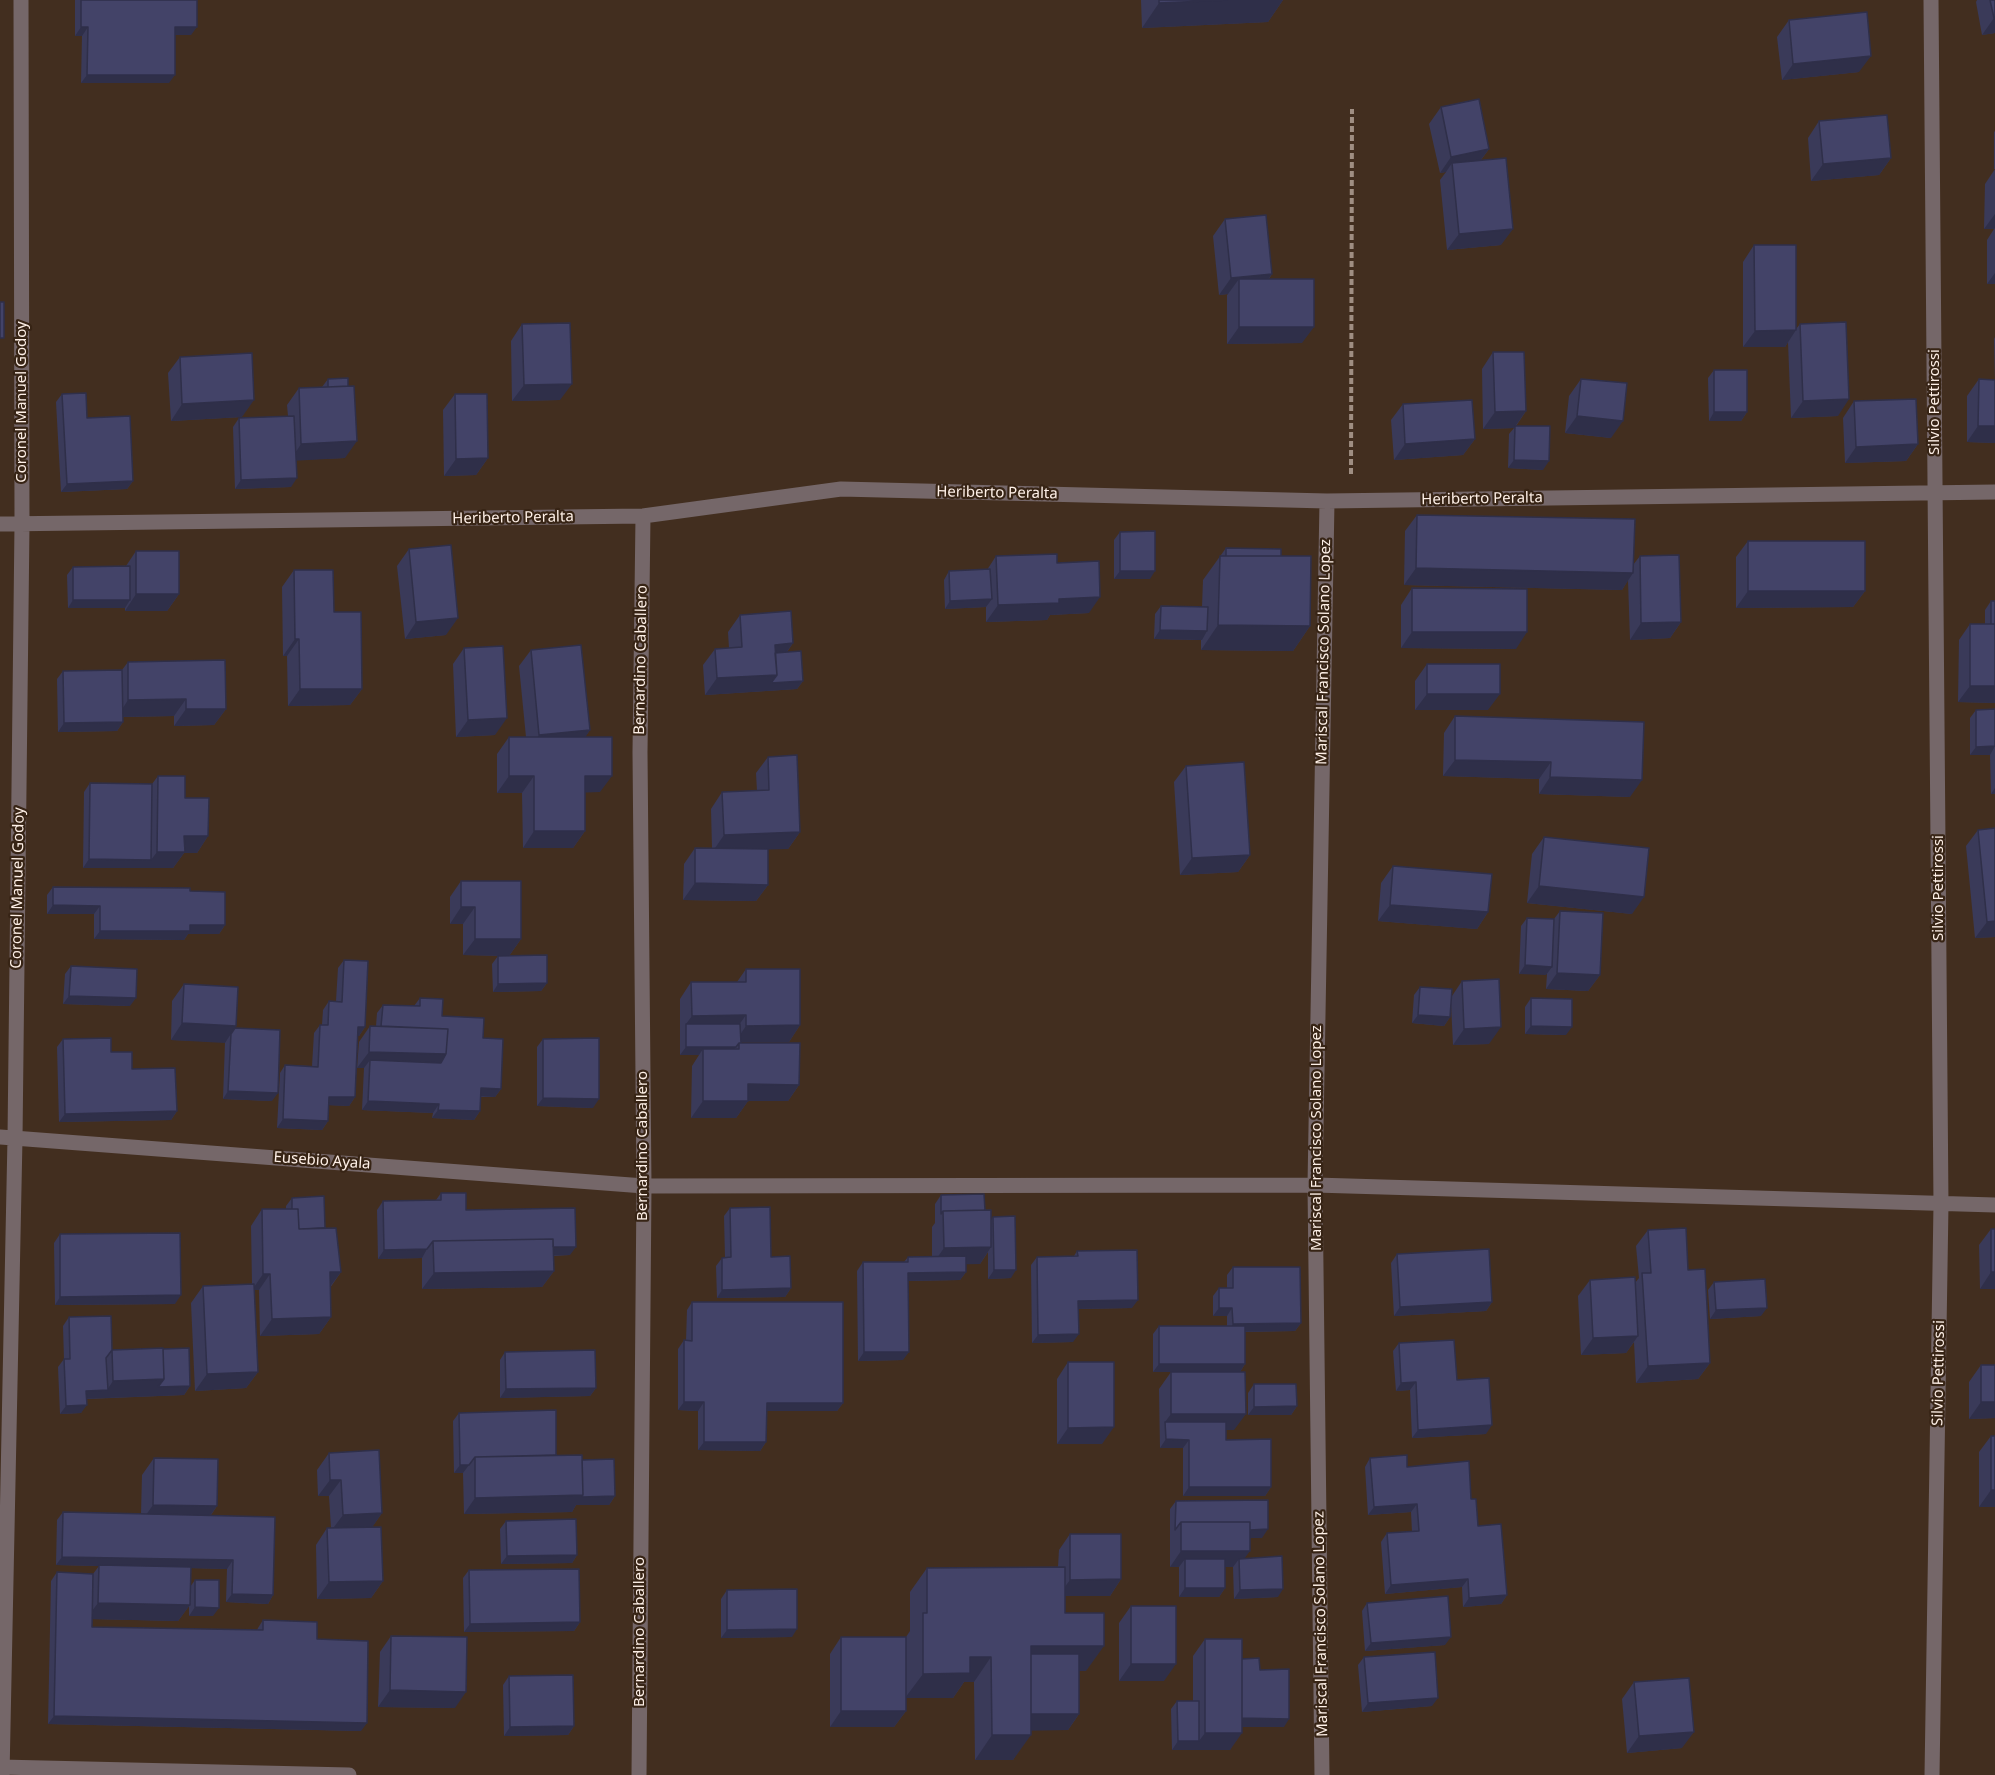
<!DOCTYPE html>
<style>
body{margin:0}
canvas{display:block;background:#422e1f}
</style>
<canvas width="1995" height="1775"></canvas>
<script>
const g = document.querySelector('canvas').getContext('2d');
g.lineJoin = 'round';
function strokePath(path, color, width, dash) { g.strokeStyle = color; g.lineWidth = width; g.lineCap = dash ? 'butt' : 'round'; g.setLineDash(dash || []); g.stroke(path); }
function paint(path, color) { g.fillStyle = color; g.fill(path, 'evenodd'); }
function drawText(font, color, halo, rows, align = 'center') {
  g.font = font + ' "Noto Sans",sans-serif'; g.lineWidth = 4.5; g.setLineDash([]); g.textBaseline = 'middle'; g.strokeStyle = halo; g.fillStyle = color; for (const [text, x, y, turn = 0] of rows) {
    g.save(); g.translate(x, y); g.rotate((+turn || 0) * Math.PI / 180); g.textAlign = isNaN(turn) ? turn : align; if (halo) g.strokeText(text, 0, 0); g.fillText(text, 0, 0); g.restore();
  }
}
strokePath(new Path2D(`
 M1351 474 1352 109`), '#9f8e82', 4, [6, 3]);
strokePath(new Path2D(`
 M1931 0 1941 1204 1932 1775
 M0 524 643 516 841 489 1327 501 1995 492
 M0 1137 644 1186 1315 1185 1995 1205
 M0 1767 349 1775
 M2 1775 15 1138 22 524 21 0
 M639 1775 644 1186 640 752 643 516
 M1322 1775 1315 1185 1327 501`), '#756769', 15);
paint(new Path2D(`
 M75 0H197L191 35H175L169 83H81L82 36H75Z
 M1141 0H1283L1268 22 1142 28Z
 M1977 0H1995V33L1982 35 1976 2Z
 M1789 20 1859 72 1782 80 1777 37Z
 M1441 107 1489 149 1481 160 1501 245 1447 250 1440 180 1446 172 1440 173 1429 124Z
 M1819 121 1891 158 1879 175 1811 181 1808 138Z
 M1995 131V169H1994V132Z
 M1995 169V284H1987V240L1994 229H1984L1985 184Z
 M1225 219 1272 274 1269 279 1302 343 1227 344V295L1228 294 1219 295 1213 236Z
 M1754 245 1796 329 1800 324 1838 416 1791 418 1788 342 1785 347H1743V262Z
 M522 324 560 400 512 401 511 341Z
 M1995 337V380L1994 339Z
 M1493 352 1526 411 1516 426 1543 470 1508 468 1509 434 1514 428 1483 429 1482 369Z
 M180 357 242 417 171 421 168 373Z
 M1714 370 1747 412 1741 421H1709L1708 378Z
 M328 379 345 458 296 460 291 487 235 489 233 427 239 418 288 416 287 405 299 388 322 387Z
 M1581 379 1611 438 1565 433 1569 396Z
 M1979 379 1995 443 1967 442V396Z
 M62 394 87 418 133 481 127 489 61 492 56 402Z
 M455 394 488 458 476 475 444 476 443 410Z
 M1854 401 1918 444 1906 461 1845 463 1843 418Z
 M1403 404 1475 439 1463 455 1394 460 1391 420Z
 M1417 515 1633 565 1640 556 1681 622 1670 638 1630 640 1628 580 1622 590 1404 585 1405 531Z
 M1120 532 1150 579H1114V540Z
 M1748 541 1865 591 1853 607 1736 608V557Z
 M1226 548 1281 556 1310 626 1293 651 1201 650V640L1154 639 1155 614 1161 606 1202 607 1203 580Z
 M409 549 446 635 405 639 397 566Z
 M136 551 179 594 167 611H125V608H68L67 575 73 567 126 566Z
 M996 556 1057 563 1089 613 1050 615 1047 620 986 622V607L945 609 944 580 949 571 987 570Z
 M294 570 334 612 362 689 350 705 288 706 287 656H283L282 587Z
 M1412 588 1516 649 1401 648V605Z
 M1991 601H1995V703L1958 702 1959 640 1970 624H1985V610Z
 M740 615 793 643 787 652 803 681 797 689 705 695 703 665 715 649 729 648 728 632Z
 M464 648 495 735 456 737 453 664Z
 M531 650 590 730 585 737 600 792H585V831L573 848H523L522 793H497V754L509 737H526L519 666Z
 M128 662 226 709 214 725 174 726V716L123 717V722L117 731 58 732 57 679 63 671 122 670Z
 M1427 664 1488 710H1415V681Z
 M1995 709V794H1991L1990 755H1970V718L1976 710Z
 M1455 716 1630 797 1539 794V779L1443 776 1444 733Z
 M768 757 800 832 788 849H768V885L756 901 683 900 684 864 695 848H712L711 809 722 792 757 791 756 773Z
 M1186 766 1250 855 1238 872 1180 875 1174 782Z
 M158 776 185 798 208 836 197 853H184L173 868H83L84 792 90 783 152 784Z
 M1978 830 1995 937 1975 938 1966 846Z
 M1544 837 1632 914 1527 903 1532 854Z
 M1393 866 1488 912 1477 929 1378 921 1381 883Z
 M461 881 521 939 509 956 463 955V924H450V897Z
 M53 887 190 891 225 925 219 934H188L184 940 94 939V914H47V895Z
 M1560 911 1600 975 1588 991 1546 989 1547 974H1519L1521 926 1527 918 1554 919Z
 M498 956 547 983 541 991 493 992 492 964Z
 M344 960 365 1027 359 1036 358 1035 355 1097 349 1106 329 1105 328 1121 322 1130 277 1128 280 1073 285 1065 312 1066 314 1033 320 1025H322L323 1010 329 1001H336L338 968Z
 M71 966 130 1006 63 1004 65 974Z
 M746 969 800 1025 789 1042H741L799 1085 788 1101H748L736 1118H691L692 1066 699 1055H680V999L691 982H737Z
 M1462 981 1489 1044 1453 1045 1451 1004 1450 1017 1444 1026 1412 1023 1414 995 1420 987 1452 996Z
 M184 984 235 1028 272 1101 223 1099 225 1042 171 1040 172 1001Z
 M420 998 442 1016 483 1038 501 1089 495 1097H481L480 1111 474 1120 432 1118 433 1113 362 1110 364 1068H357L359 1042 370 1026H376L377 1013 383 1005 414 1006Z
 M1531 998 1566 1035 1525 1034V1007Z
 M63 1039 111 1052 132 1069 177 1111 171 1120 59 1122 57 1047Z
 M543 1039 593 1108 537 1106V1047Z
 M441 1193 466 1210 570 1255 553 1256 554 1271 542 1287 422 1289V1258L378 1259 377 1210 383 1201 436 1200Z
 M941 1195 985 1210 991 1220 993 1217 1011 1278 988 1279V1252L980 1264H966V1272L960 1280 908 1281 903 1360 858 1361 857 1271 863 1262H904L908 1257 932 1256V1227L935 1223V1204Z
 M292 1198 325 1228 341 1272 330 1288 331 1317 319 1334 260 1336 259 1290H254L258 1372 246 1388 195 1391 191 1303 203 1286 252 1284 251 1226 262 1209H286V1206Z
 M730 1208 771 1257 791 1288 785 1297 717 1298 716 1266 722 1258H725L724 1216Z
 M1991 1229H1995V1289H1980L1979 1245Z
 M1648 1230 1688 1270 1710 1363 1698 1379 1636 1383 1634 1342 1626 1353 1581 1355 1578 1296 1590 1280 1635 1283 1639 1278 1636 1246Z
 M60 1234 175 1304 55 1305 54 1243Z
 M1077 1251 1132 1308 1078 1309 1073 1342 1032 1343 1031 1265 1037 1257 1074 1256Z
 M1397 1254 1492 1302 1486 1311 1394 1316 1391 1263Z
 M1233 1267 1301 1323 1295 1331 1245 1332V1364L1240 1372 1234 1430H1226V1440L1271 1487 1265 1496H1183V1448H1160L1159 1389 1171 1372H1153V1334L1159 1326H1227V1316H1213V1296L1219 1288H1227V1275Z
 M1714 1282 1761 1316 1710 1319 1708 1290Z
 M692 1302 843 1403 837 1411H766V1442L760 1451 698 1450V1411L678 1410V1349L684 1340 686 1341 687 1310Z
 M69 1317 112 1350 163 1349 190 1386 184 1395 87 1399 81 1413 60 1414 58 1367 64 1359 63 1326Z
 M1399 1343 1457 1380 1486 1434 1412 1438 1410 1390 1396 1391 1393 1351Z
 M505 1352 596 1388 590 1396 500 1398V1360Z
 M1068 1362 1102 1444H1057V1379Z
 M1981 1365 1995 1418 1969 1419V1382Z
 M1254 1384 1297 1406 1291 1415H1248V1393Z
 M459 1413 556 1455 582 1460 615 1496 609 1505H576L572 1512 464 1514 463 1473H454L453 1421Z
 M1991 1436H1995V1507H1979V1452Z
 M329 1453 382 1513 372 1527 383 1581 371 1598 317 1599 316 1545 327 1528H331L329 1496H318L317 1470Z
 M154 1458 217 1506 211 1515 273 1595 268 1604 226 1602 227 1569 191 1568 190 1587 195 1580 213 1616H189V1606L178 1621 92 1619V1627L257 1630 258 1628 263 1620 317 1639 361 1731 48 1724 51 1581 57 1572 93 1574 99 1566 56 1565 57 1520 63 1512 141 1514 142 1475Z
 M1370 1458 1407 1467 1471 1499 1478 1526 1507 1595 1501 1604 1463 1607 1462 1587 1385 1594 1381 1542 1387 1533 1412 1532 1411 1512 1368 1515 1365 1467Z
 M1176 1501 1262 1538H1250L1244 1558 1278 1597 1234 1599 1233 1567H1225V1588L1219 1597H1179V1567H1170V1509Z
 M506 1521 577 1555 572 1563 501 1564 500 1529Z
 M1070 1534 1121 1579 1110 1596H1065V1613L1086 1671H1079V1714L1068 1730H1031L1013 1760H975L974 1682H964L953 1698H906V1711L894 1727H830V1654L841 1637H906L910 1631V1592L927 1568 1058 1567 1059 1550Z
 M469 1570 580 1622 574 1631 464 1632 463 1578Z
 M727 1590 792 1637 721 1638V1599Z
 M1367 1603 1445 1645 1365 1651 1362 1611Z
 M1131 1606 1164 1681H1119V1623Z
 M391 1636 455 1708 378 1707 380 1652Z
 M1205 1639 1242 1659 1260 1670 1284 1727H1242L1230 1750H1172L1171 1709 1177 1701H1193V1656Z
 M1364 1657 1432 1706 1362 1712 1358 1665Z
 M509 1676 574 1726 568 1735 504 1736 503 1685Z
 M1634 1682 1682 1748 1627 1753 1622 1699Z`), '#3a3a59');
paint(new Path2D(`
 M1228 0H1283L1268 22 1142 28 1159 3Z
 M1994 18H1995V33L1982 35Z
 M81 27H88L82 36H75Z
 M175 27H197L191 35H169Z
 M1871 56 1859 72 1782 80 1793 64Z
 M87 75H175L169 83H81Z
 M1489 149 1477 165 1452 163 1446 172 1440 173 1451 157Z
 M1891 158 1879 175 1811 181 1823 164Z
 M1995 214V228L1994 229H1984Z
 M1513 229 1501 245 1447 250 1459 234Z
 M1995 273V284H1987Z
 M1272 274 1260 291 1239 279 1228 294 1219 295 1231 278Z
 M1239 327H1314L1302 343 1227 344Z
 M1796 330 1785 347H1743L1755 331Z
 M572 384 560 400 512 401 524 385Z
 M1849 399 1838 416 1791 418 1803 401Z
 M254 400 242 417 171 421 182 404Z
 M1526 411 1514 428 1483 429 1495 412Z
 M1714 412H1747L1741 421H1709Z
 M1577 416 1623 421 1611 438 1565 433Z
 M1978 426H1995V443L1967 442Z
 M1475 439 1463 455 1394 460 1405 444Z
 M357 441 345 458 290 461 301 444Z
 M1918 444 1906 461 1845 463 1856 447Z
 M488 458 476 475 444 476 456 459Z
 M1514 460 1549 461 1543 470 1508 468Z
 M297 478 291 487 235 489 241 480Z
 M133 481 127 489 61 492 67 484Z
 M1416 568 1633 573 1622 590 1404 585Z
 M1120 571H1155L1150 579H1114Z
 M1748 591H1865L1853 607 1736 608Z
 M136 594H179L167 611H125Z
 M1100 597 1089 613 1050 615 1047 620 986 622 998 605 1059 599Z
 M992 599 986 607 945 609 950 601Z
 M73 600H130L125 608H68Z
 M458 618 446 635 405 639 416 622Z
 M1681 622 1670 638 1630 640 1641 623Z
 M1218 625 1310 626 1293 651 1201 650Z
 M1160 630 1207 631 1202 640 1154 639Z
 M1412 632H1527L1516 649 1401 648Z
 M295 639H299L287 656H283Z
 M793 643 781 660 769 653 775 645Z
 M777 675 803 681 797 689 705 695 717 678Z
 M1970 686H1995V703L1958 702Z
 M300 689H362L350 705 288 706Z
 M1427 694H1500L1488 710H1415Z
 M186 699 174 716 117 717 128 700Z
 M186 709H226L214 725 174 726Z
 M507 718 495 735 456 737 468 720Z
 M123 722 117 731 58 732 64 723Z
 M590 730 579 747 528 752 539 735Z
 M1995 746 1990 755H1970L1976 747Z
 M1455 760 1551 762 1539 779 1443 776Z
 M509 776H534L522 793H497Z
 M585 776H612L600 792 573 793Z
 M1550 777 1642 780 1630 797 1539 794Z
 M1995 788V794H1991Z
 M534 831H585L573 848H523Z
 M800 832 788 849 713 851 724 835Z
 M184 836H208L197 853H184L173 868H83L89 859 151 860 157 852Z
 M1250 855 1238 872 1180 875 1192 858Z
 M695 883 768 885 756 901 683 900Z
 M1539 886 1644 897 1632 914 1527 903Z
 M53 905 100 906 94 914H47Z
 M1390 905 1488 912 1477 929 1378 921Z
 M461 907H475L463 924H450Z
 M1995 921V937L1975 938 1987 922Z
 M190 925H225L219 934H188L184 940 94 939 100 931Z
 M475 939H521L509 956 463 955Z
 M1525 965 1552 967 1546 975 1519 974Z
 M1557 973 1600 975 1588 991 1546 989Z
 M547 983 541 991 493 992 498 984Z
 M69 996 136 998 130 1006 63 1004Z
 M746 1015 734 1032 686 1024 680 1032 692 1016Z
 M1418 1015 1450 1017 1444 1026 1412 1023Z
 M182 1023 236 1026 225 1043 171 1040Z
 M800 1025 789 1042H735L746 1026Z
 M1531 1026 1572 1027 1566 1035 1525 1034Z
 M358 1027H365L359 1036 352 1035Z
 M1501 1027 1489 1044 1453 1045 1464 1029Z
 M686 1047H736L730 1055 703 1049 699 1055H680Z
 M369 1052 446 1054 435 1071 370 1060 364 1068H357Z
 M748 1084 799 1085 788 1101H737Z
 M481 1088 501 1089 495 1097 475 1096Z
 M228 1091 278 1093 272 1101 223 1099Z
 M329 1097H355L349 1106 323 1105Z
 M543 1098 599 1099 593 1108 537 1106Z
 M368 1101 439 1104 433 1113 362 1110Z
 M703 1101H748L736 1118H691Z
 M438 1110 480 1111 474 1120 432 1118Z
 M177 1111 171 1120 59 1122 65 1114Z
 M283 1119 328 1121 322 1130 277 1128Z
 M576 1247 570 1255 433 1258V1249Z
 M991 1247 980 1264 932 1265 944 1248Z
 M427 1249 422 1258 378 1259 384 1250Z
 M994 1270H1016L1011 1278 988 1279Z
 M554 1271 542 1287 422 1289 434 1273Z
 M330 1272H341L329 1288Z
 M966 1272 960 1280 902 1281 908 1273Z
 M1991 1272H1995V1289H1980Z
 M263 1274H270L259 1290H252Z
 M791 1288 785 1297 717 1298 722 1290Z
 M181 1295 175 1304 55 1305 60 1297Z
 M1138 1300 1132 1308 1072 1309 1078 1301Z
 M1492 1302 1486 1311 1394 1316 1400 1307Z
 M1219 1308H1232L1227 1316H1213Z
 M1767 1308 1761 1316 1710 1319 1716 1310Z
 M331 1317 319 1334 260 1336 272 1319Z
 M1301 1323 1295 1331 1227 1332 1233 1324Z
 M1079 1334 1073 1342 1032 1343 1038 1335Z
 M1638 1336 1626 1353 1581 1355 1593 1338Z
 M864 1352H909L903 1360 858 1361Z
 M1710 1363 1698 1379 1636 1383 1648 1366Z
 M1159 1364H1245L1240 1372H1153Z
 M258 1372 246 1388 195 1391 207 1374Z
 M164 1379 190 1386 184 1395 80 1399 86 1391 107 1390 113 1381Z
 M1416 1382 1410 1390 1396 1391 1401 1383Z
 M596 1388 590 1396 500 1398 506 1389Z
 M684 1402H704L698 1411 678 1410Z
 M1981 1402H1995V1418L1969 1419Z
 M767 1403H843L837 1411H761Z
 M87 1405 81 1413 60 1414 66 1406Z
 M1297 1406 1291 1415H1248L1254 1407Z
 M1171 1414H1246L1234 1430H1166L1165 1422Z
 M1492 1425 1486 1434 1412 1438 1418 1430Z
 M1114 1427 1102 1444H1057L1068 1428Z
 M1166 1439 1189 1440 1183 1448H1160Z
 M704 1442H766L760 1451 698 1450Z
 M460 1465H469L463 1473H454Z
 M330 1480H341L329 1496H318Z
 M1189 1487H1271L1265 1496H1183Z
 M1991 1490H1995V1507H1979Z
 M583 1495 615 1496 609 1505H576L572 1512 464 1514 475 1498Z
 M1417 1504 1411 1512 1368 1515 1374 1507Z
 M153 1505 217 1506 205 1523 141 1522Z
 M382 1513 371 1529 331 1531 343 1515Z
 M1268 1529 1262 1538H1181V1530Z
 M1181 1551H1250L1239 1566V1559L1233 1567H1185V1559L1179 1567H1170Z
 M577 1555 572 1563 501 1564 507 1556Z
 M62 1557 233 1560 227 1569 56 1565Z
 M1121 1579 1110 1596H1058L1070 1580Z
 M1468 1579 1462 1587 1385 1594 1391 1585Z
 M383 1581 371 1598 317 1599 329 1582Z
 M1185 1588H1225L1219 1597H1179Z
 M1283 1589 1278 1597 1234 1599 1240 1590Z
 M232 1594 273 1595 268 1604 226 1602Z
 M1507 1595 1501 1604 1463 1607 1469 1598Z
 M98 1603 190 1605 178 1621 86 1619Z
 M195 1607 219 1608 213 1616H189Z
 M580 1622 574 1631 464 1632 470 1624Z
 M797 1629 792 1637 721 1638 727 1630Z
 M1451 1637 1445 1645 1365 1651 1371 1643Z
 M1031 1646H1104L1086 1671H1025Z
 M970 1657H991L974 1682H964L953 1698H905L923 1674Z
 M1131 1664H1176L1164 1681H1119Z
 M390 1690 466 1692 455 1708 378 1707Z
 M1438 1698 1432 1706 1362 1712 1368 1703Z
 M841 1711H906L894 1727H830Z
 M1025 1714H1079L1068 1730 1013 1731Z
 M54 1716 367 1723 361 1731 48 1724Z
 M1236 1718 1289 1719 1284 1727H1230Z
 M574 1726 568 1735 504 1736 510 1727Z
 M1694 1732 1682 1748 1627 1753 1639 1736Z
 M1205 1733H1242L1230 1750H1172L1178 1741H1199Z
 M992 1735H1031L1013 1760H975Z`), '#2f2f49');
const building = new Path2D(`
 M81 0H197V27H175V75H87L88 27H81Z
 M1159 0H1228L1159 3Z
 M1990 0H1995V18H1994Z
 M1867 12 1871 56 1793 64 1789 20Z
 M1479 99 1489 149 1451 157 1441 107Z
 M1887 115 1891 158 1823 164 1819 121Z
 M1506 158 1513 229 1459 234 1452 163Z
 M1266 215 1272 274 1231 278 1225 219Z
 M1754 245H1796V330L1755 331Z
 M1239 279H1314V327H1239Z
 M0 302H4V338H0Z
 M1846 322 1849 399 1803 401 1800 324Z
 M570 323 572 384 524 385 522 324Z
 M1493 352H1524L1526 411 1495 412Z
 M252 353 254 400 182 404 180 357Z
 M1714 370H1747V412H1714Z
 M348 378V386L328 387V379Z
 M1581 379 1627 383 1623 421 1577 416Z
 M1979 379 1995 380V426H1978Z
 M354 386 357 441 301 444 299 388Z
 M86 393 87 418 130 416 133 481 67 484 62 394Z
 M455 394H487L488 458 456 459Z
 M1916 399 1918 444 1856 447 1854 401Z
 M1472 400 1475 439 1405 444 1403 404Z
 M294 416 297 478 241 480 239 418Z
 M1515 426H1550L1549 461 1514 460Z
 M1417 515 1635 519 1633 573 1416 568Z
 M1155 531V571H1120V532Z
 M1748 541H1865V591H1748Z
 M451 545 458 618 416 622 409 549Z
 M1226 548 1281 549V556H1226Z
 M136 551H179V594H136Z
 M1057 554V563L1099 561 1100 597 1059 599V603L998 605 996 556Z
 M1679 555 1681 622 1641 623 1640 556Z
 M1220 556H1311L1310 626 1218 625Z
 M130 566V600H73V567Z
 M990 569 992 599 950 601 949 571Z
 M294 570H333L334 612H361L362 689H300L299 639H295Z
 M1412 588 1527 589V632H1412Z
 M1991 601H1995V624H1991Z
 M1161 606 1208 607 1207 631 1160 630Z
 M791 611 793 643 775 645 777 675 717 678 715 649 742 647 740 615Z
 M1970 624H1995V686H1970Z
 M581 645 590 730 539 735 531 650Z
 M503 646 507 718 468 720 464 648Z
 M801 651 803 681 771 683 777 675 775 653Z
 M225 660 226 709H186V699L128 700V662Z
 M1427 664H1500V694H1427Z
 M122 670 123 722 64 723 63 671Z
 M1995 709V746L1976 747V710Z
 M1455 716 1644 722 1642 780 1550 777 1551 762 1455 760Z
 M509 737H612V776H585V831H534V776H509Z
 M797 755 800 832 724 835 722 792 769 790 768 757Z
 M1244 762 1250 855 1192 858 1186 766Z
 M158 776H185V798H209L208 836H184L185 852H157Z
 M90 783 152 784 151 860 89 859Z
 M1995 828V921L1987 922 1978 830Z
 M1544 837 1649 848 1644 897 1539 886Z
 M695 848 768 849V885L695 883Z
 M1393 866 1492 874 1488 912 1390 905Z
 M461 881H521V939H475V907H461Z
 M53 887 190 888V891L225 892V925H190V931H100V906L53 905Z
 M1560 911 1603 913 1600 975 1557 973Z
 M1527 918 1554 919 1552 967 1525 965Z
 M547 955V983L498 984V956Z
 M344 960 368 961 365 1027H358L355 1097H329L328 1121 283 1119 285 1065 318 1067 320 1025H328L329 1001 342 1002Z
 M71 966 137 969 136 998 69 996Z
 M746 969H800V1025L746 1026V1015L692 1016 691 982H746Z
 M1499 979 1501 1027 1464 1029 1462 981Z
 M184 984 238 987 236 1026 182 1023Z
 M1420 987 1452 989 1450 1017 1418 1015Z
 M420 998 443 999 442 1016 484 1018 483 1038 503 1039 501 1089 481 1088 480 1111 438 1110 439 1104 368 1101 370 1060 441 1063 446 1054 448 1029 381 1026 383 1005 420 1006Z
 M1531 998 1572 999V1027L1531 1026Z
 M686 1024H740L741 1043H739L736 1047H686Z
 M370 1026 448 1029 446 1054 369 1052Z
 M235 1028 280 1030 278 1093 228 1091 231 1034Z
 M111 1038V1052H132V1069L175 1068 177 1111 65 1114 63 1039Z
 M599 1038V1099L543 1098V1039Z
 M739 1043H800L799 1085 748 1084V1101H703V1049H739Z
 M441 1193H466V1210L575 1208 576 1247H553V1239L433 1241 427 1249 384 1250 383 1201 441 1200Z
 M984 1194 985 1210 943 1211 941 1214V1195Z
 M324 1196 325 1228 299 1229 298 1209H292V1198Z
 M770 1207 771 1257 790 1256 791 1288 722 1290V1258L731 1257 730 1208Z
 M262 1209H298L299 1229 336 1228 341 1272H330L331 1317 272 1319 270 1274H263Z
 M991 1210V1247L944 1248 943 1211Z
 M1015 1216 1016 1270H994L993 1217Z
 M1686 1228 1688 1270 1705 1269 1710 1363 1648 1366 1642 1273H1651L1648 1230Z
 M1991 1229H1995V1272H1991Z
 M180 1233 181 1295 60 1297V1234Z
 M553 1239 554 1271 434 1273 433 1241Z
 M1489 1249 1492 1302 1400 1307 1397 1254Z
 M1137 1250 1138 1300 1078 1301 1079 1334 1038 1335 1037 1257 1078 1256 1077 1251Z
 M966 1256V1272L908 1273 909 1352H864L863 1262H908V1257Z
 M1233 1267H1300L1301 1323 1233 1324 1232 1308H1219V1288H1233Z
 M1635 1277 1638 1336 1593 1338 1590 1280Z
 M1765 1279 1767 1308 1716 1310 1714 1282Z
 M254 1284 258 1372 207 1374 203 1286Z
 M692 1302H843V1403H767L766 1442H704V1402H684V1340L692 1341Z
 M111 1316 112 1350 106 1358 108 1390 86 1391 87 1405 66 1406 64 1359H70L69 1317Z
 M1159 1326H1245V1364H1159Z
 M1454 1340 1457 1380 1489 1378 1492 1425 1418 1430 1416 1382 1401 1383 1399 1343Z
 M163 1348 164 1379 113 1381 112 1350Z
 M189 1348 190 1386 158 1387 164 1379 163 1349Z
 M595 1350 596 1388 506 1389 505 1352Z
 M1068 1362H1114V1427L1068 1428Z
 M1981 1365H1995V1402H1981Z
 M1171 1372H1245L1246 1414H1171Z
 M1254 1384H1296L1297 1406 1254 1407Z
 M556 1410V1455L475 1457 469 1465H460L459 1413Z
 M1165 1422H1226V1440L1271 1439V1487H1189V1440L1166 1439Z
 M1991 1436H1995V1490H1991Z
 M379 1450 382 1513 343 1515 341 1480H330L329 1453Z
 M582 1455 583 1495 475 1498V1457Z
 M1407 1455V1467L1469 1461 1471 1499H1476L1478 1526 1501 1524 1507 1595 1469 1598 1468 1579 1391 1585 1387 1533 1419 1531 1417 1504 1374 1507 1370 1458Z
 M154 1458 218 1459 217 1506 153 1505Z
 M614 1459 615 1496 582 1497 583 1495 582 1460Z
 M1268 1500V1529L1250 1530V1522H1181L1175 1530 1176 1501Z
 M63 1512 275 1517 273 1595 232 1594 233 1560 62 1557Z
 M576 1519 577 1555 507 1556 506 1521Z
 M1181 1522H1250V1551H1181Z
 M381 1527 383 1581 329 1582 327 1528Z
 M1070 1534H1121V1579L1070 1580Z
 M1282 1556 1283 1589 1240 1590 1239 1559Z
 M1185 1559H1225V1588H1185Z
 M99 1565 191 1567 190 1605 98 1603Z
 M1065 1567V1613H1104V1646H1031V1735H992L991 1657H970V1673L923 1674V1613H927V1568Z
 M579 1569 580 1622 470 1624 469 1570Z
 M57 1572 93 1574 92 1627 263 1630V1620L317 1622V1639L368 1641 367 1723 54 1716Z
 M195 1580H219V1608L195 1607Z
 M797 1589V1629L727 1630V1590Z
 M1448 1596 1451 1637 1371 1643 1367 1603Z
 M1131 1606H1176V1664H1131Z
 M391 1636 467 1637 466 1692 390 1690Z
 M841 1637H906V1711H841Z
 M1205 1639H1242V1733H1205Z
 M1435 1652 1438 1698 1368 1703 1364 1657Z
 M1031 1654H1079V1714H1031Z
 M1259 1658 1260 1670 1289 1669V1719L1242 1718V1659Z
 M573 1675 574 1726 510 1727 509 1676Z
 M1689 1678 1694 1732 1639 1736 1634 1682Z
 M1177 1701H1199V1741H1178Z`);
paint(building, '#434368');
strokePath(building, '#2f2f49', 1.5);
drawText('15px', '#fef0e7', '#372415', [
 ["Coronel Manuel Godoy",22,402,-90],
 ["Silvio Pettirossi",1935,402,-90],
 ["Heriberto Peralta",997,493,1],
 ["Heriberto Peralta",1482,499,-1],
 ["Heriberto Peralta",513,518,-1],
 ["Mariscal Francisco Solano Lopez",1324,652,-89],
 ["Bernardino Caballero",641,660,-89],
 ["Coronel Manuel Godoy",18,888,-89],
 ["Silvio Pettirossi",1939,888,-90],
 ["Mariscal Francisco Solano Lopez",1317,1138,-90],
 ["Bernardino Caballero",643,1146,-90],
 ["Eusebio Ayala",322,1161,4],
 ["Silvio Pettirossi",1939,1373,-89],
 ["Mariscal Francisco Solano Lopez",1321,1624,-91],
 ["Bernardino Caballero",640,1632,-90]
]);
</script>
